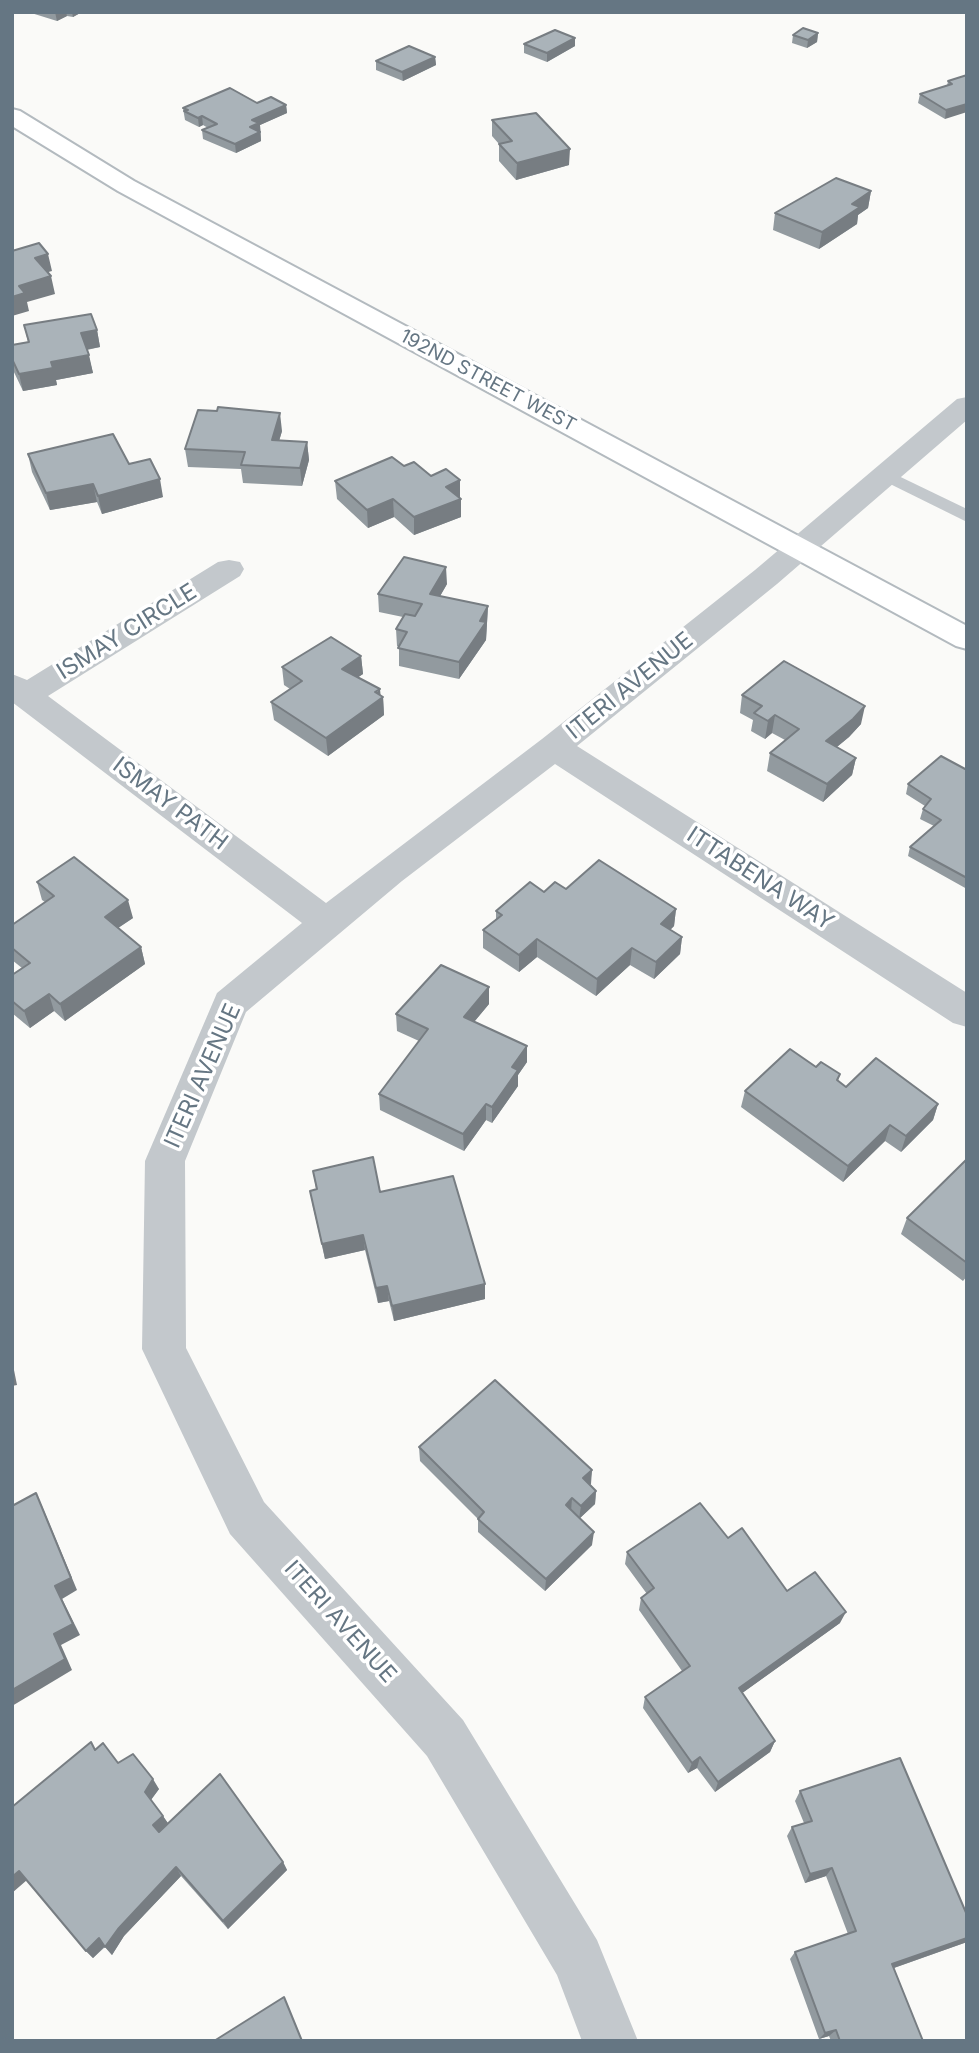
<!DOCTYPE html>
<style>
body{margin:0}
#map{position:relative;width:979px;height:2053px;overflow:hidden;background:#fafaf8;font-family:Inter,sans-serif}
canvas{display:block}
.frame{position:absolute;inset:0;border:14px solid #657683;pointer-events:none}
</style>
<div id="map">
<canvas width="979" height="2053"></canvas>
<div class="frame"></div>
</div>
<script>
const g = document.querySelector('canvas').getContext('2d');
g.lineJoin = 'round';
function strokePath(path, color, width, dash) { g.strokeStyle = color; g.lineWidth = width; g.lineCap = dash ? 'butt' : 'round'; g.setLineDash(dash || []); g.stroke(path); }
function paint(path, color) { g.fillStyle = color; g.fill(path, 'evenodd'); }
function drawText(font, color, halo, rows, align = 'center') {
  g.font = font + ' Inter,sans-serif'; g.lineWidth = 7; g.setLineDash([]); g.textBaseline = 'middle'; g.strokeStyle = halo; g.fillStyle = color; for (const [text, x, y, turn = 0] of rows) {
    g.save(); g.translate(x, y); g.rotate((+turn || 0) * Math.PI / 180); g.textAlign = isNaN(turn) ? turn : align; if (halo) g.strokeText(text, 0, 0); g.fillText(text, 0, 0); g.restore();
  }
}
const secondary = new Path2D(`
 M12 109 20 111 134 181 967 626V649L956 646 118 191 12 126Z`);
strokePath(secondary, '#b3babf', 4);
paint(new Path2D(`
 M884 469 967 509V522L878 478 875 474Z`), '#c3c8cc');
paint(new Path2D(`
 M967 397V420L777 584 577 746 967 993V1027L953 1023 555 764 402 881 246 1012 185 1161 186 1348 264 1502 463 1720 597 1940 638 2041H582L557 1975 427 1756 230 1534 142 1349 145 1161 217 993 302 923 12 702V674L27 680 218 562 229 560 240 562 244 569 240 576 48 696 326 903 542 739 755 570 957 399Z`), '#c3c8cc');
paint(secondary, '#fff');
paint(new Path2D(`
 M28 12H82L73 17 67 16 57 21Z
 M818 33 817 42 807 48 792 43 793 35Z
 M524 44 575 46 547 62 524 53Z
 M435 57 436 65 403 81 376 70V61Z
 M967 75 945 119 918 103 920 94 947 86 948 81Z
 M257 103 286 105 287 113 260 125 261 141 236 153 203 139 202 130 208 128 203 125 199 127 185 120 183 108Z
 M492 120 569 165 516 180 499 161V144L492 136Z
 M871 191 868 208 858 215 857 224 819 249 773 230 775 213Z
 M24 325 97 330 100 347 87 350 93 373 56 380 57 385 23 391 12 368V345L28 342Z
 M282 431 279 441 307 442 309 460 302 486 243 483 241 469 188 467 185 449Z
 M28 454 129 464 163 497 102 514 97 502 50 510 32 472Z
 M404 466 431 476 460 498 461 517 414 535 394 517 368 528 337 499 335 481Z
 M447 584 440 596 488 606 486 640 459 679 399 666V647L397 646 396 629 403 617 379 612 378 594Z
 M361 656 363 674 358 677 383 697 384 715 328 756 274 720 271 702 290 689 284 685 282 667Z
 M742 695 861 724 849 737 837 747 856 758 852 775 823 802 767 771 770 753 785 740 772 733 765 739 751 731 753 720 740 713Z
 M967 770V889L908 856 910 847 934 826 920 819 923 809 925 806 906 794 908 784Z
 M37 882 133 918 118 928 141 947 145 964 65 1021 54 1011 30 1028 12 1013V975L22 968 12 960V925L45 902 42 900Z
 M566 889 676 909 674 926 670 930 682 937 680 954 654 979 630 965 596 996 537 957 519 972 483 948V930L496 919V911L544 892Z
 M489 1004 474 1022 527 1046V1062L518 1075V1086L492 1123 486 1120 464 1151 380 1110 379 1094 419 1041 397 1031 396 1014Z
 M816 1067 840 1074 838 1081 846 1087 938 1104 933 1120 901 1152 885 1141 843 1182 741 1107 745 1091Z
 M967 1159V1276L963 1281 901 1234 907 1218Z
 M313 1171 380 1192 485 1299 394 1321 389 1301 378 1303 365 1250 325 1259 313 1207 310 1191 316 1189Z
 M419 1447 592 1470 590 1484 596 1491 595 1504 580 1518 592 1545 545 1591 478 1532V1519L420 1461Z
 M728 1538 787 1591 840 1623 742 1693 775 1741 770 1752 715 1792 697 1768 688 1773 643 1708 645 1697 682 1671 639 1610 641 1598 647 1594 625 1564 627 1552Z
 M95 1750 159 1789 151 1800 168 1823 283 1862 287 1870 228 1929 181 1876 124 1936 112 1955 105 1947 93 1958 86 1951Z
 M800 1791 967 1942 894 1968 923 2041H831L829 2036 819 2039 790 1959 795 1952 848 1934 826 1876 805 1883 787 1836 792 1827 804 1823 795 1801Z`), '#929a9f');
paint(new Path2D(`
 M55 12H66L67 16 57 21Z
 M72 12H82L73 17Z
 M818 33 817 42 807 48 808 40Z
 M575 38V46L547 62V53Z
 M435 57 436 65 403 81 402 72Z
 M967 104V112L945 119 946 110Z
 M286 105 287 113 260 125 261 141 236 153 235 144 251 136 252 120Z
 M202 116 203 125 199 127 198 118Z
 M570 149 569 165 516 180 517 163Z
 M871 191 868 208 858 215 857 224 819 249 822 232 852 204Z
 M48 254 52 271 38 275 35 258Z
 M51 276 55 294 27 302 29 311 12 316V297L19 286Z
 M97 330 100 347 84 350 81 333Z
 M89 355 93 373 56 380 57 385 23 391 19 374 51 362Z
 M280 413 282 431 274 458 272 440Z
 M307 442 309 460 302 486 300 468Z
 M160 479 163 497 102 514 98 496Z
 M460 480V498L446 505V487Z
 M93 484 97 502 50 510 46 493Z
 M393 499 394 517 368 528 367 510Z
 M461 499V517L414 535V517Z
 M446 567 447 584 431 612 430 594Z
 M488 606 486 640 459 679V662Z
 M361 656 363 674 344 687 342 669Z
 M380 689 381 699 383 697 384 715 328 756 326 738Z
 M865 706 861 724 849 737 822 759 826 741Z
 M775 715 772 733 765 739 768 721Z
 M856 758 852 775 823 802 827 784Z
 M128 900 133 918 109 934 105 917Z
 M676 909 674 926 659 941 661 924Z
 M682 937 680 954 654 979 656 962Z
 M537 939V957L519 972V955Z
 M141 947 145 964 65 1021 60 1004Z
 M632 948 630 965 596 996 597 979Z
 M489 987V1004L464 1034V1017Z
 M49 994 54 1011 30 1028 24 1011Z
 M527 1046V1062L518 1075V1086L492 1123V1107L512 1067Z
 M486 1104V1120L464 1151 463 1134Z
 M938 1104 933 1120 901 1152 906 1136Z
 M890 1125 885 1141 843 1182 848 1166Z
 M363 1235 365 1250 325 1259 322 1244Z
 M485 1284V1299L394 1321 392 1306Z
 M387 1286 389 1301 378 1303 376 1288Z
 M12 1360 17 1385 12 1386Z
 M592 1470 591 1484 582 1491 583 1478Z
 M596 1491 595 1504 579 1519 581 1506Z
 M36 1493 42 1506 77 1590 62 1599 80 1635 61 1645 72 1670 12 1706V1690L54 1634Z
 M572 1498 571 1512 566 1505Z
 M594 1532 592 1545 545 1591 546 1579Z
 M846 1612 840 1623 734 1699 739 1688Z
 M775 1741 770 1752 715 1792 718 1782Z
 M700 1757 697 1768 688 1773 692 1763Z
 M153 1779 159 1789 150 1801 145 1792Z
 M163 1816 169 1825 159 1834 153 1825Z
 M283 1862 287 1870 228 1929 223 1921Z
 M176 1867 181 1876 124 1936 112 1955 105 1947 118 1929Z
 M832 1868 826 1876 805 1883 810 1874Z
 M19 1871 27 1880 12 1893V1877Z
 M99 1938 106 1945 93 1958 86 1951Z
 M967 1938V1942L885 1971 892 1964Z
 M836 2030 829 2036 819 2039 825 2033Z`), '#777d82');
const building = new Path2D(`
 M803 28 818 33 808 40 793 35Z
 M555 30 575 38 547 53 524 44Z
 M409 46 435 57 402 72 376 61Z
 M967 75V104L946 110 920 94 952 84 948 81Z
 M230 88 257 103 271 97 286 105 252 120 259 123 250 127 260 132 235 144 202 130 217 124 202 116 198 118 184 111 188 110 183 108Z
 M536 113 570 149 517 163 499 144 512 141 492 120Z
 M836 178 871 191 852 204 860 207 822 232 775 213Z
 M39 243 48 254 35 258 51 276 19 286 25 293 12 297V251Z
 M91 314 97 330 81 333 89 355 51 362 53 368 19 374 12 359V345L29 342 24 325Z
 M218 407 280 413 272 440 307 442 300 468 241 465 245 452 185 449 198 410 217 411Z
 M113 434 129 464 150 459 160 479 98 496 93 484 46 493 28 454Z
 M392 457 404 466 414 462 431 476 446 469 460 480 446 487 461 499 414 517 393 499 367 510 335 481Z
 M404 557 446 567 430 594 488 606 480 621 486 622 459 662 398 648 407 632 396 629 405 614 415 616 422 604 378 594Z
 M331 637 361 656 342 669 380 689 375 692 383 697 326 738 271 702 302 681 282 667Z
 M784 661 865 706 853 719 826 741 856 758 827 784 770 753 799 729 775 715 768 721 754 713 762 706 742 695Z
 M941 756 967 770V878L910 847 941 820 923 809 931 799 908 784Z
 M74 857 128 900 105 917 141 947 60 1004 49 994 24 1011 12 1001V975L30 963 12 948V925L54 896 37 882Z
 M599 860 676 909 661 924 682 937 656 962 632 948 597 979 537 939 519 955 483 930 502 915 496 911 530 882 544 892 555 882 566 889Z
 M441 965 489 987 464 1017 527 1046 512 1067 518 1070 492 1107 486 1104 463 1134 379 1094 428 1029 396 1014Z
 M790 1049 816 1067 821 1062 840 1074 837 1080 846 1087 876 1058 938 1104 906 1136 890 1125 848 1166 745 1091Z
 M373 1157 380 1192 453 1176 485 1284 392 1306 387 1286 376 1288 363 1235 322 1244 310 1191 317 1189 313 1171Z
 M967 1159V1263L907 1218Z
 M495 1380 592 1470 583 1478 596 1491 581 1506 572 1498 566 1505 594 1532 546 1579 478 1519 484 1512 419 1447Z
 M36 1493 71 1578 55 1586 73 1624 54 1634 65 1659 12 1690V1506Z
 M700 1503 728 1538 742 1528 787 1591 815 1572 846 1612 739 1688 775 1741 718 1782 700 1757 692 1763 645 1697 690 1666 641 1598 654 1588 627 1552Z
 M91 1742 95 1750 103 1743 118 1763 133 1754 153 1779 145 1792 163 1816 153 1825 159 1832 220 1774 283 1862 223 1921 176 1867 118 1929 105 1947 99 1938 86 1951 19 1871 12 1877V1807Z
 M900 1758 967 1915V1938L892 1964 923 2041H840L836 2030 825 2033 795 1952 856 1931 832 1868 810 1874 792 1827 812 1821 800 1791Z
 M284 1997 302 2041H214Z`);
paint(building, '#aab3b9');
strokePath(building, '#777d82', 2);
drawText('19px', '#657683', '#fff', [
 ["192ND STREET WEST",488,381,28]
]);
drawText('23px', '#657683', '#fff', [
 ["ISMAY CIRCLE",127,632,-32],
 ["ITERI AVENUE",630,686,-39],
 ["ISMAY PATH",170,804,37],
 ["ITTABENA WAY",760,879,33],
 ["ITERI AVENUE",203,1076,-66],
 ["ITERI AVENUE",340,1622,48]
]);
</script>
